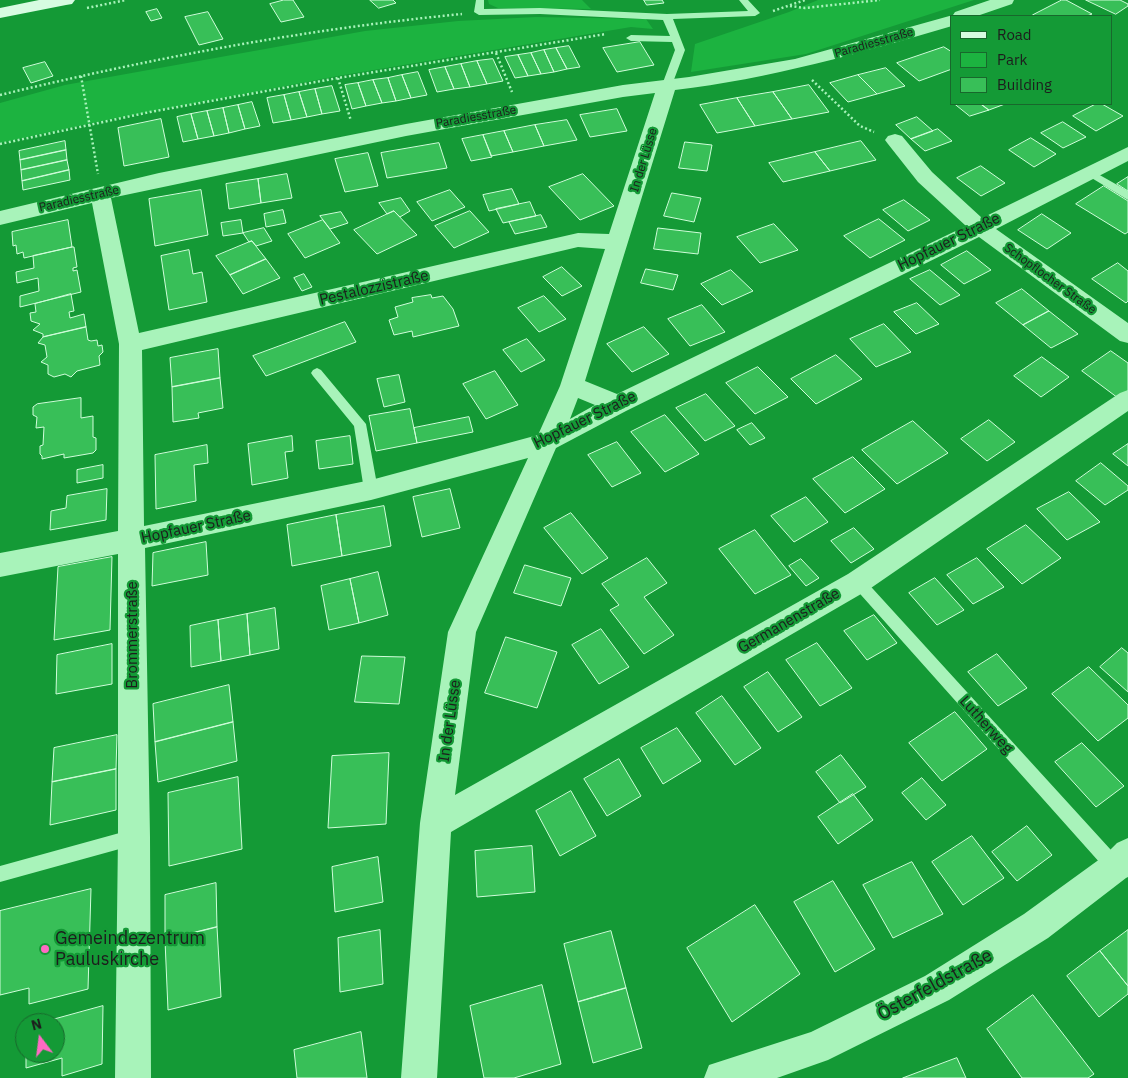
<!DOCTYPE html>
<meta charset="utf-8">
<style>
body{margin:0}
#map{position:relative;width:1128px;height:1078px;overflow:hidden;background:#149a36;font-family:"IBM Plex Sans",sans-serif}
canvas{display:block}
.legend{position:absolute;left:950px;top:15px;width:162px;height:90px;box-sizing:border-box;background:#149a36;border:1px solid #18682c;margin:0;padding:6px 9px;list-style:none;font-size:15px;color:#1d1d1d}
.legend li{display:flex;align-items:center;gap:10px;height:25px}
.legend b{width:25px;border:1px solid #18682c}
.north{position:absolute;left:15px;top:1013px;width:50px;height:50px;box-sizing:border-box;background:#149a36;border:1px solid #18682c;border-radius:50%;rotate:345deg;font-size:14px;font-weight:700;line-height:20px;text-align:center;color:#1d1d1d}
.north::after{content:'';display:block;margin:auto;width:18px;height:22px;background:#ff6ac4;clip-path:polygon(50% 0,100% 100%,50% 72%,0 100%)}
</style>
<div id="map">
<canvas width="1128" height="1078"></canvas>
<ul class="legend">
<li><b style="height:6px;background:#d7fce1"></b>Road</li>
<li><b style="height:14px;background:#1cb340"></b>Park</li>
<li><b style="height:14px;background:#38bf58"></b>Building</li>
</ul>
<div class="north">N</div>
</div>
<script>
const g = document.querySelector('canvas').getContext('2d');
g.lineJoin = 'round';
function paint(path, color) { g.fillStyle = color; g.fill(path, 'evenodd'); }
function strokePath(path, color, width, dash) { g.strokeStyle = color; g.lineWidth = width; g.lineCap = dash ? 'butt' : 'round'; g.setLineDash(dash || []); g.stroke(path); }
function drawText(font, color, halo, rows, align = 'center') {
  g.font = font + ' "IBM Plex Sans",sans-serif'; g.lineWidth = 4.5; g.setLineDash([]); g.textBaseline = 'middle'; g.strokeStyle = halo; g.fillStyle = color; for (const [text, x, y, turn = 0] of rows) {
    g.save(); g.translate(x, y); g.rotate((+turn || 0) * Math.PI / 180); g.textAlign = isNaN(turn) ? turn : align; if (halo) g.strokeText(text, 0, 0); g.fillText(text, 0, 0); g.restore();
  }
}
paint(new Path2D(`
 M488 0H582L591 9 498 8 489 4Z
 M818 0H974L806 54 691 72 695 44 789 12Z
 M536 17 646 19 653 29 631 27 338 76 97 122 0 143V103L65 85 365 31 458 21Z`), '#1cb340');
const building = new Path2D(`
 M284 0H293L304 17 281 22 270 4Z
 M370 0H393L396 3 379 8Z
 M644 0H662L664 3 647 5Z
 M1062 0H1066L1092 14 1087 16H1036L1033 15Z
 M1086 0H1120L1128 4V6L1116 14Z
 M157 9 162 18 151 21 146 12Z
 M208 12 223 39 199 45 185 17Z
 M640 42 654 65 617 72 603 48Z
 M569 46 580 67 567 69 556 48Z
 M944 47 952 52V69L919 81 897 63Z
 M556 48 567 69 554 72 544 50Z
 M544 50 554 72 541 74 531 53Z
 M531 53 541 74 528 76 518 55Z
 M518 55 528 76 515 78 505 57Z
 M493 59 503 81 487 84 477 61Z
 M477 61 487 84 470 87 461 64Z
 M45 62 53 76 31 83 23 68Z
 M461 64 470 87 454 89 445 67Z
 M445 67 454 89 437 92 429 70Z
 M886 68 905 86 877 94 858 75Z
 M418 72 427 95 411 98 402 75Z
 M402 75 411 98 396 101 388 78Z
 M858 75 877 94 848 102 830 83Z
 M388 78 396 101 382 103 373 80Z
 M373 80 382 103 366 106 358 83Z
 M358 83 366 106 352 109 345 85Z
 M809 85 829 112 792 119 773 92Z
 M332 86 340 111 322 114 315 89Z
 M315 89 322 114 307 117 299 92Z
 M299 92 307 117 291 120 284 95Z
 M773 92 792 119 755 126 737 98Z
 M284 95 291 120 273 123 267 98Z
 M737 98 755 126 717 133 700 105Z
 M252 102 260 126 245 129 238 105Z
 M955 104H981L989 110 970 116Z
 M981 104H1005L989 110Z
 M1096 104H1102L1123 116 1096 131 1073 116Z
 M238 105 245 129 229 133 223 108Z
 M223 108 229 133 214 136 207 111Z
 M617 109 627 131 590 137 580 115Z
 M207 111 214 136 198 139 191 114Z
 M191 114 198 139 183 142 177 117Z
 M917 117 933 131 911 139 896 125Z
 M161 119 169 157 124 166 118 128Z
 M567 120 577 140 544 146 535 125Z
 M1063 122 1086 137 1063 148 1041 133Z
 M535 125 544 146 513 152 504 131Z
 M938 129 952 141 925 151 911 139Z
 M504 131 513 152 491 156 483 135Z
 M483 135 492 157 471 161 462 139Z
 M1031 138 1056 154 1034 167 1009 150Z
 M65 141 66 150 20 160 19 151Z
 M861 141 876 160 830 171 815 152Z
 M685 142 712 145 707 171 679 168Z
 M439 143 447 168 387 178 381 153Z
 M66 150 67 160 21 170 20 160Z
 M815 152 830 171 783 182 769 163Z
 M368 153 378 186 345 192 335 159Z
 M67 160 69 170 22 181 21 170Z
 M981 166 1005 183 981 196 957 178Z
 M69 170 70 180 23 190 22 181Z
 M287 174 292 198 261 203 258 179Z
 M583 174 614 206 580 220 549 187Z
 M1128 177V191L1117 184Z
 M258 179 261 203 229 209 226 184Z
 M1104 186 1128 201V232L1125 234 1076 204Z
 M512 189 519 204 489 211 483 195Z
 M201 190 208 235 155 246 149 199Z
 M450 190 465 207 432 221 417 202Z
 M672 193 701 198 694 222 664 216Z
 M401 198 410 211 400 217 394 211 387 214 379 203Z
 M904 200 930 220 908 231 883 210Z
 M530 202 536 216 503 223 496 209Z
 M283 210 286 223 266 227 264 214Z
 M394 211 417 235 377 254 354 230Z
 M470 211 489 232 454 248 435 226Z
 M341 212 348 223 330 229 320 216Z
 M1042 214 1071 233 1047 249 1018 230Z
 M541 215 547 227 515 234 509 222Z
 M879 219 905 240 870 258 844 236Z
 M68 220 72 247 24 258 23 252 17 254 16 245 13 246 12 232Z
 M241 220 243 233 223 236 221 223Z
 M323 220 340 243 305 258 288 234Z
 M774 224 798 250 760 263 737 237Z
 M264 228 272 241 256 246 252 241 249 242 243 233Z
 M658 228 701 233 698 254 654 249Z
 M252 241 266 259 230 275 216 256Z
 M72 247H74L77 267 73 268V271L77 270 81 292 20 307V296L39 291 38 278 17 283 16 272 34 268 33 256Z
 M189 250 193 274 202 272 207 302 169 310 161 256Z
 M967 251 991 270 964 284 941 265Z
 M266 259 280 278 243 294 230 275Z
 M1118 263 1128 271V301L1126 303 1092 279Z
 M562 267 582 286 562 296 543 277Z
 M646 269 678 275 673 290 641 283Z
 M731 270 753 291 722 305 701 284Z
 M930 270 960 295 940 305 910 279Z
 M304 274 312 287 302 291 294 278Z
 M1022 289 1049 311 1023 325 996 303Z
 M71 294 74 311 69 312 70 318 84 314 86 327 43 337V334L33 330 40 324 31 321 30 313 36 312 35 304Z
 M431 295 432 298 443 296 453 309 459 326 413 337 412 331 394 335 389 320 398 317 395 307 413 302 412 298Z
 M544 296 566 319 539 332 518 308Z
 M917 303 939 324 916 334 894 312Z
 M702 305 725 332 690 346 668 319Z
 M1049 311 1078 334 1051 348 1023 325Z
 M345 322 356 342 266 376 253 356Z
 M884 324 911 352 876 367 850 339Z
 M86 327 88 340 91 341 97 340 98 346 102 345 103 352 99 356 100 365 77 371 71 377 65 374 54 377 48 374V365L41 362 47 357 45 345 38 343 43 337Z
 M644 327 669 354 632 372 607 344Z
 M527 339 545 360 521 372 503 350Z
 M218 349 220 378 172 387 170 358Z
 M1111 351 1128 363V391L1118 398 1082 371Z
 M836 355 862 379 816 404 791 379Z
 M1042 357 1069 377 1041 397 1014 376Z
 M758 367 788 397 755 414 726 383Z
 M495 371 518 405 486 419 463 384Z
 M399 375 405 402 384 407 377 379Z
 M220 378 223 408 198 413 199 418 173 422 172 387Z
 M706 394 735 426 705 441 676 408Z
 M81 398V418L93 416V437L96 438V450L93 453 64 458V454L42 459V456L40 454V446L43 445 44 427 36 428 37 417 33 415V407L37 404Z
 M410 409 417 443 376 451 369 416Z
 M665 415 699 454 665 472 631 432Z
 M469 417 473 432 417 443 414 428Z
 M989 420 1015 442 987 461 961 439Z
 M913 421 948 453 897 484 862 450Z
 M752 423 765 438 750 445 737 430Z
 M292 436 293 451 285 452 288 478 252 485 248 444Z
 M350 436 353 464 319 469 316 441Z
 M617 442 641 473 612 487 588 455Z
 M1128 444V466L1113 454Z
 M207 445 208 463 194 465 196 501 156 509 155 455Z
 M853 457 885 489 845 513 813 479Z
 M1101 463 1128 486V490L1105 505 1076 481Z
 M103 465V478L77 483V470Z
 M107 489 106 520 50 530 51 511 66 508 67 496Z
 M450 489 460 528 422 537 413 497Z
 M1069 492 1100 522 1067 540 1037 509Z
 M806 497 828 522 794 542 771 516Z
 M384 506 391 546 342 556 336 515Z
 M571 513 608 558 582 574 544 528Z
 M336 515 342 556 292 566 287 525Z
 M1026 525 1061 558 1022 584 987 549Z
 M854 528 874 549 851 563 831 541Z
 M755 530 791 575 755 594 719 549Z
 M206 542 208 575 152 586 153 553Z
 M112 557 110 630 54 640 58 567Z
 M647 558 667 583 644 597 674 635 644 654 610 610 619 605 602 584Z
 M977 558 1004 587 973 604 947 575Z
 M801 559 819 578 806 586 789 566Z
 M525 565 571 578 561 606 514 593Z
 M378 572 388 615 359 623 350 579Z
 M935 578 964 610 937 625 909 593Z
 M350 579 359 623 329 630 321 586Z
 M275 608 279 649 250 655 247 614Z
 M247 614 250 655 221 661 218 620Z
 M874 615 897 643 867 660 844 631Z
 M218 620 221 661 191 667 190 626Z
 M601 629 629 667 599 684 572 645Z
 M506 637 557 652 537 708 485 693Z
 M817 643 852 688 820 706 786 660Z
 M112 644V684L56 694 57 655Z
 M1122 648 1128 653V692L1100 667Z
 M997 654 1027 688 998 706 968 672Z
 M362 656 405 657 399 704 355 702Z
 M1089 667 1128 705V718L1098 741 1052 694Z
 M768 672 802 717 778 732 744 687Z
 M229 685 233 722 155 742 153 704Z
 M722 696 761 748 735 765 696 713Z
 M955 712 987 749 942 781 909 743Z
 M233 722 237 761 158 782 155 742Z
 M677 728 701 761 663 784 641 748Z
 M117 735 116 769 52 782 54 748Z
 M1082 743 1124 786 1096 807 1055 762Z
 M389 753 386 824 328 828 332 756Z
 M841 755 866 787 840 803 816 772Z
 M619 759 641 796 607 816 584 779Z
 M116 769V810L50 825 52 782Z
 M238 777 242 849 169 866 168 793Z
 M922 778 946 805 926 820 902 793Z
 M571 791 596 836 560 856 536 811Z
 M853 794 873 820 838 844 818 817Z
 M1027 826 1052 855 1017 881 992 852Z
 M972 836 1004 878 963 905 932 862Z
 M532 846 535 892 477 897 475 851Z
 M378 857 383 902 335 912 332 867Z
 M912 862 943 914 893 938 863 885Z
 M833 881 875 949 835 972 794 902Z
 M216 883 217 927 165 940V895Z
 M91 889 88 989 29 1004V988L0 995V911Z
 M755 905 800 974 732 1022 687 948Z
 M217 927 221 997 168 1010 165 940Z
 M380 930 383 984 340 992 338 938Z
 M1128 930V986L1100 951Z
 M611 931 626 988 578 1002 564 944Z
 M1100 951 1128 986V994L1099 1017 1067 976Z
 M542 985 561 1064 514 1078H484L470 1006Z
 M626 988 642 1048 593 1063 578 1002Z
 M1033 995 1094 1074 1088 1078H1022L987 1029Z
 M103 1006 102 1064 62 1076V1058L26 1068V1053H55V1023H40Z
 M361 1032 367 1078H297L294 1050Z
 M957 1058 966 1078H903Z`);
paint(building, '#38bf58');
strokePath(building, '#d0fdda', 1);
strokePath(new Path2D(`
 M790 6 805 8 880 0
 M87 8 126 0
 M773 11 805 0
 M496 53 512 92
 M81 76 98 174
 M338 78 351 121
 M812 80 860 126 874 132
 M0 95C153 58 306 29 462 14
 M0 144 150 112 338 78 606 34`), '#a8f3ba', 2.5, [2, 2.5]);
paint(new Path2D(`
 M476 0H484V9L540 8 667 14 748 11 739 0H748L760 13 755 16 673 19 685 50 672 85 667 88 662 85 675 50 672 42 631 41 626 38 631 35 670 36 663 20 540 14 479 15 474 12Z
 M1089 169 1128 191V200L1085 174 1084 172Z
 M317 368 321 370 366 424 378 490 376 494 371 495 366 494 364 490 354 426 313 376 311 373 313 370Z
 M858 576 863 578 1121 861 1123 867 1121 873 1115 875 1109 873 853 586 851 582 853 578Z
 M134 829 140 831 142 837 140 843 134 845 0 882V866Z`), '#a8f3ba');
paint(new Path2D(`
 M990 0H1014L1012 4 977 16H952V26C861 53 769 79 675 90L585 381 617 394 966 226 918 182 888 144 885 140 888 136 895 134 902 136 932 172 982 218 1128 147V161L996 229 1128 323V343L1120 341 979 237 626 411 556 448 476 632 455 795 848 574 1120 393 1128 390V411L868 590 451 832 437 1078H401L420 823 448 632 528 458 371 500 145 548 150 837 151 1078H115L118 837V554L0 577V553L118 531 119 344 92 203 0 225V211L159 173 406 124 623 85 689 77 795 59 953 15 955 12ZM655 93 609 234 578 233 139 333 111 198 406 136 623 97ZM578 247 605 249 560 386 538 435 371 480 144 526 142 350ZM578 398 595 405 570 419Z
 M1128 838V877L1126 878 1048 938 949 1000 828 1060 777 1078H704L709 1065 811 1032 925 976 1024 914 1104 856 1117 843Z`), '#a8f3ba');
paint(new Path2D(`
 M39 0H75L72 4 66 5 0 18V8Z`), '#d7fce1');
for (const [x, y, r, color] of [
 [45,949,5,"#ff6ac4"]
]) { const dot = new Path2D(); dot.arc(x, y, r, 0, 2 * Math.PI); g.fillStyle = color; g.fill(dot); strokePath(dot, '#149a36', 2); }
drawText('12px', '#1d1d1d', '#149a36', [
 ["Paradiesstraße",874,43,-16],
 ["Paradiesstraße",476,117,-10],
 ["In der Lüsse",644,160,-73],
 ["Paradiesstraße",79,199,-13],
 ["Schopflocher Straße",1050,279,36]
]);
drawText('15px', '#1d1d1d', '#149a36', [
 ["Hopfauer Straße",949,242,-26],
 ["Pestalozzistraße",374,288,-13],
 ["Hopfauer Straße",585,420,-26],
 ["Hopfauer Straße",196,527,-12],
 ["Germanenstraße",789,621,-30],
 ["Brommerstraße",133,635,-90],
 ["In der Lüsse",450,721,-82],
 ["Lutherweg",986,725,48]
]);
drawText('18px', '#1d1d1d', '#149a36', [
 ["Gemeindezentrum",55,939],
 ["Pauluskirche",55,960]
], 'left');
drawText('18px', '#1d1d1d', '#149a36', [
 ["Österfeldstraße",935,985,-29]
]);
</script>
